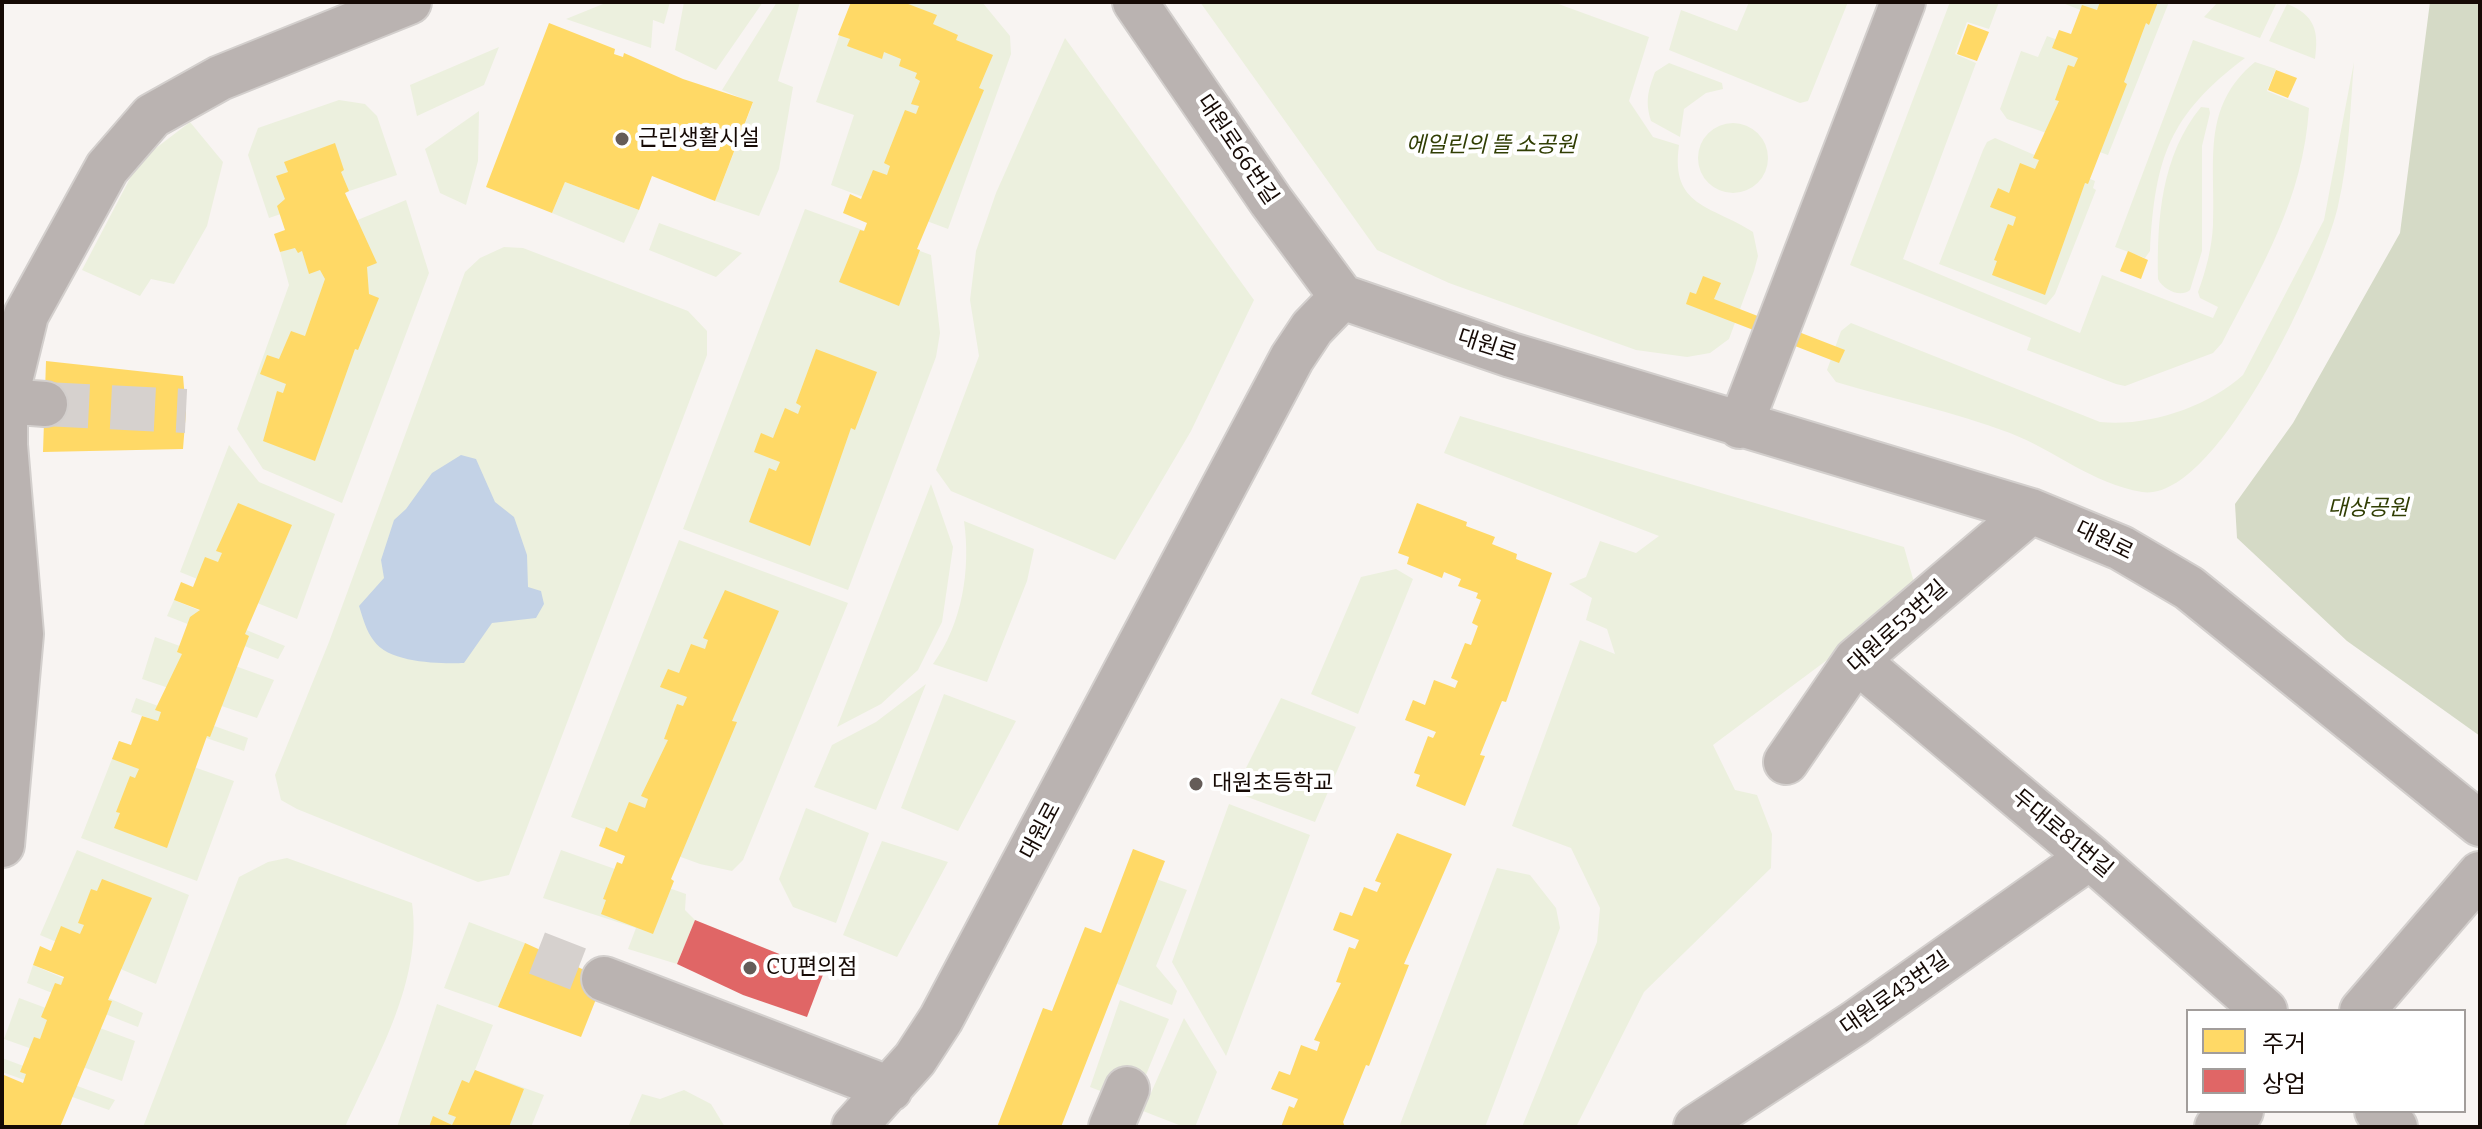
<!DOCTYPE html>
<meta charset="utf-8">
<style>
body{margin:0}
#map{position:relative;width:2482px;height:1129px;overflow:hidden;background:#f8f4f2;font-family:Bitter,"Noto Sans KR",serif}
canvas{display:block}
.frame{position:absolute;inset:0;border:4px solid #160a05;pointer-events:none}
.legend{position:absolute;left:2186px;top:1009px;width:280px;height:104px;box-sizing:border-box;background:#fff;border:2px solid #a29d9b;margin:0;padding:10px 14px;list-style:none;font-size:24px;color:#160a05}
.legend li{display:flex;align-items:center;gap:16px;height:40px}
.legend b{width:40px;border:2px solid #a29d9b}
</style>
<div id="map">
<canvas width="2482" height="1129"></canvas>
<div class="frame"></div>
<ul class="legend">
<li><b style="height:22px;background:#ffd966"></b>주거</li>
<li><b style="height:22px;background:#e06666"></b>상업</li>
</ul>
</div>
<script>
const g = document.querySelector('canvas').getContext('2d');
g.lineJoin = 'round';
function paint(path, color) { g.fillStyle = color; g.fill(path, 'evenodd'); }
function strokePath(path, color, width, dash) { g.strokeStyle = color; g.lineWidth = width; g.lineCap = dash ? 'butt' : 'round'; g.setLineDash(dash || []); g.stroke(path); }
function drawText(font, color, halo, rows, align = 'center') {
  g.font = font + ' Bitter,"Noto Sans KR",serif'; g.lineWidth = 8; g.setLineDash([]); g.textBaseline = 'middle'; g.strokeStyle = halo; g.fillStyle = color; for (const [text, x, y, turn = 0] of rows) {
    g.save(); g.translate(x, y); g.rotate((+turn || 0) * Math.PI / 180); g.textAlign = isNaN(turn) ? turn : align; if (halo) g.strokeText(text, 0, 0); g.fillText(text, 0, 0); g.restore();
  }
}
paint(new Path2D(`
 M608 2H670L664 24 653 20 651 48 566 19Z
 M684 2H763L716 70 675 50Z
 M777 2H800L778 81 793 87 779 169 759 216 715 201 753 103 722 90Z
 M851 2H982L1010 36 1011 54 948 229 831 185 854 115 816 102Z
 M1200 2H1553L1649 37 1629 101 1653 137 1679 145C1670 207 1711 205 1753 232L1758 256 1754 271 1729 339 1710 353 1687 357 1636 350 1449 283 1377 250Z
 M1749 2H1848L1808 101 1800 103 1669 50 1681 10 1737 31Z
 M1950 2H1999L1989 29 1967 22 1955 54 1976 63 1903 259 2080 333 2102 275 2213 318 2218 307 2200 298 2198 292C2206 271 2212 247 2213 225 2216 164 2200 107 2255 62L2276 69 2267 91 2309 108C2303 199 2263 264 2222 343L2213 353 2125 386 2116 384 2027 350 2031 338 1850 265Z
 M2060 2H2169L2108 155 2007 119 2000 109 2021 51 2038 57 2047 36 2071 45 2083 11Z
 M2218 2H2277L2260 38 2204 17Z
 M2287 4C2315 15 2319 31 2315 59L2269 41Z
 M1065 38 1254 300 1191 431 1115 560 951 491 936 470 979 356 970 300 976 251 996 193Z
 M2193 40 2245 58C2169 115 2155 158 2150 251L2145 258 2115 247Z
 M499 47 484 85 417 116 410 85Z
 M2354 62C2350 110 2349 159 2338 206 2324 269 2217 504 2142 492 2093 484 2054 450 2010 433 1954 412 1893 399 1836 382L1827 370 1841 331 1851 323 2100 422C2148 427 2208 407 2243 375L2324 220Z
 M1669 63 1722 83 1723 89 1706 93 1684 109 1680 137 1651 121C1645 101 1648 91 1655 72Z
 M339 100 365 104 377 116 397 175 269 218 248 155 258 128Z
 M2201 107 2209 108 2210 113 2202 146V251L2190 290C2181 298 2163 290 2158 279 2157 219 2161 156 2201 107Z
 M479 111 478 161 466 205 440 193 425 149Z
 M190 122 223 162 207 226 174 284 151 279 140 296 82 270 139 161Z
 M1698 158a35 35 0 1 1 70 0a35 35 0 1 1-70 0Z
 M1995 138 2095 181 2093 188 2096 190 2055 294 2046 305 1939 264 1983 150 1987 142Z
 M565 182 639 210 624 243 552 213Z
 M406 200 429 273 342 503 263 469 237 429 289 285 280 252Z
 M805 209 931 255 940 333 936 357 848 590 683 529Z
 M659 223 742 253 716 277 649 250Z
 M504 247 523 248 688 311 707 331V355L509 875 478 882 297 809 281 800 275 775 329 642 465 272 480 258Z
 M1460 416 1904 547 1917 593 1713 745 1735 790 1757 795 1772 834 1771 868 1644 992 1576 1127H1522L1597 942 1600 908 1571 848 1512 826 1580 640 1615 654 1607 629 1586 620 1592 598 1569 584 1586 577 1600 541 1636 553 1659 536 1444 453Z
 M229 445 259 482 335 514 297 619 180 572Z
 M931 484 953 547 942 622 918 670 881 704 837 727Z
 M964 521 1034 549 1027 581 987 682 933 664C962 624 971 570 964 521Z
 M679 540 848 603 743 860 732 871 700 864 571 817Z
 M1396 569 1413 579 1358 714 1311 694 1361 577Z
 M174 600 285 646 278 659 167 616Z
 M155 637 274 680 257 718 142 679Z
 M926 684 876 810 814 787 832 745 876 722Z
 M944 694 1016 721 958 831 901 808Z
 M136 698 248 738 244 751 131 712Z
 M1281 698 1356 727 1315 822 1234 792Z
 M119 741 234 781 197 881 81 838Z
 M1229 804 1310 835 1226 1056 1172 962Z
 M806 808 869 833 836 923 793 907 779 879Z
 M882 841 948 862 897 957 843 935Z
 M77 850 189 895 156 984 40 935Z
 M561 850 686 894 685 910 695 920 677 964 628 949 636 928 543 898Z
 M287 858 412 903C423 981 376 1058 345 1127H143L239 877 268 862Z
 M1497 868 1530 875 1556 908 1560 928 1485 1127H1399Z
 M1145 875 1187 890 1156 966 1177 991 1172 1005 1089 973Z
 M469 922 525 943 498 1007 444 988Z
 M33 965 143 1013 138 1027 27 983Z
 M19 998 135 1041 122 1081 4 1039Z
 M1120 1000 1169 1019 1134 1104 1090 1087Z
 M437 1004 493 1025 475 1070 544 1095 531 1127H397Z
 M1184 1018 1217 1072 1195 1127H1184L1143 1111Z
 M2 1058 115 1100 109 1110 2 1072Z
 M684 1090 711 1104 725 1127H628L642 1094 660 1099Z`), '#ecf0de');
paint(new Path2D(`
 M2430 2H2480V736L2347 641 2237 538 2235 504 2293 423 2400 233Z`), '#d5dac6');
paint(new Path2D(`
 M461 455 476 459 495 502 514 517 527 555 528 587 541 591 544 604 536 618 492 623 464 663C440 664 389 663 374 641 366 631 363 618 359 606L384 578 381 560 394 520 406 509 432 473Z`), '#c3d2e6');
paint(new Path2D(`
 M851 2H903L937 15 933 24 958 35 956 40 993 55 979 88 984 90 917 249 920 250 899 306 839 282 860 230 864 231 867 223 843 213 850 194 861 199 873 170 887 175 890 166 884 163 905 110 916 114 919 106 911 104 920 81 915 78 917 73 899 66 901 59 884 52 882 59 847 46 850 39 838 35Z
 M2100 2H2158L2149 25 2146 23 2124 82 2127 84 2088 184 2085 183 2045 295 1992 275 1997 261 1994 260 2008 224 2013 226 2016 217 1990 207 1998 188 2009 193 2020 163 2035 169 2039 160 2033 158 2059 101 2055 100 2068 65 2074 67 2078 58 2052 48 2059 30 2071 34 2082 5 2097 10Z
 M549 23 615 49 614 54 623 57 624 53 683 79 753 102 715 201 652 176 639 210 565 182 552 213 486 187Z
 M1968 24 1989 32 1977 61 1957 54Z
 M2276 70 2297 78 2288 98 2268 90Z
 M335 143 344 170 341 172 349 191 345 193 377 263 367 267 369 294 379 298 358 350 355 349 315 461 263 441 277 391 283 393 286 384 260 374 267 355 279 359 291 331 305 336 325 279 320 270 309 274 302 251 298 253 295 248 280 252 274 234 285 230 277 206 285 199 276 176 288 172 284 162Z
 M2128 251 2148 260 2141 279 2120 271Z
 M1703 276 1721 283 1714 299 1845 350 1839 363 1686 304 1690 292 1696 294Z
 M816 349 877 372 855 430 851 428 810 546 749 522 769 468 776 471 780 462 754 452 761 433 773 438 785 408 798 414 801 406 796 403Z
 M46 361 183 376 186 411 183 449 43 452Z
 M238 503 292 525 245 634 249 636 210 737 207 736 167 848 114 828 120 813 116 812 130 776 135 778 139 769 112 759 119 741 131 745 142 716 158 721 161 712 155 710 182 654 177 652 190 617 200 610 174 600 181 582 193 587 205 557 218 562 222 553 216 551Z
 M1417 503 1467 522 1466 526 1495 537 1492 544 1517 554 1516 559 1552 573 1506 702 1502 701 1480 755 1485 756 1465 806 1416 786 1420 775 1414 773 1428 736 1433 738 1436 732 1405 720 1413 700 1425 705 1434 680 1455 688 1458 681 1451 678 1465 643 1471 645 1478 626 1472 623 1481 600 1476 598 1478 593 1458 586 1461 579 1444 572 1442 578 1407 564 1409 557 1398 553Z
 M725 590 779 611 732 721 737 722 671 879 674 881 653 934 601 914 606 900 603 899 617 862 622 864 625 856 599 846 606 827 617 832 629 802 645 808 648 799 641 796 668 740 664 739 677 704 683 706 687 697 660 687 668 669 679 673 691 644 705 649 708 640 703 638Z
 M1397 833 1452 854 1404 964 1409 965 1369 1066 1366 1065 1343 1122 1345 1127H1281L1289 1106 1294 1108 1298 1099 1271 1089 1279 1071 1290 1075 1301 1045 1317 1051 1320 1042 1314 1040 1341 983 1336 982 1349 947 1355 949 1359 940 1333 930 1340 912 1352 916 1364 887 1377 892 1381 883 1375 881Z
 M1133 849 1165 861 1061 1127H997L1043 1008 1052 1011 1085 927 1101 933Z
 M102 879 152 898 108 1000 112 1001 107 1014 60 1127H5L2 1124V1081L4 1075 23 1083 26 1074 20 1072 34 1037 40 1039 47 1020 41 1017 55 983 61 985 64 977 33 965 40 946 51 951 61 926 80 934 84 925 78 923 91 889 97 891Z
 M525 943 604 979 581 1037 498 1007Z
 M475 1070 524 1089 509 1127H429L433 1116 452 1125 456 1117 448 1114 462 1080 469 1083Z`), '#ffd966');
paint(new Path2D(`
 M695 920 824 972 807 1017 743 995 677 964Z`), '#e06666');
strokePath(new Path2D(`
 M45 404 186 411
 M537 953 604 979`), '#d6d1ce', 44, [44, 22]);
const minor = new Path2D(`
 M1135 2 1271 201 1342 297
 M1342 297 1511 355 2031 511 2121 548 2189 588 2480 824
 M5 401 45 404
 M1740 426 1903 2
 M1856 660 2090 857 2265 1011
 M1786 762 1856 660 2031 511
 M2 845 21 634 5 445V401L26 315 107 168 152 116 220 78 409 2
 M604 979 890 1089
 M2362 1011 2480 874
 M2377 1111 2395 1127
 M854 1127 915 1059 941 1019 1292 358 1312 328 1342 297
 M1111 1127 1127 1089
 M1696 1127 1855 1023 2090 857
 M2217 1127 2241 1111`);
strokePath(minor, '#d3cfcd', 48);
strokePath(minor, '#bab3b1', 44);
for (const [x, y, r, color] of [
 [622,139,8,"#655c58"],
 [1196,784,8,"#655c58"],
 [750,968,8,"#655c58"]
]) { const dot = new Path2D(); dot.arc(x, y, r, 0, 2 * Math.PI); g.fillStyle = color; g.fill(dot); strokePath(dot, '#fff', 3); }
drawText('22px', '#160a05', '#fff', [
 ["근린생활시설",638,139],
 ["대원초등학교",1212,784],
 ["CU편의점",766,968]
], 'left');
drawText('italic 22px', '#313e04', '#fff', [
 ["에일린의 뜰 소공원",1491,146],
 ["대상공원",2368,509]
]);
drawText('22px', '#160a05', '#fff', [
 ["대원로66번길",1237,150,56],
 ["대원로",1487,346,18],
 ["대원로",2104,541,26],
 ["대원로53번길",1898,627,-42],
 ["대원로",1041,831,-62],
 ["두대로81번길",2062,834,40],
 ["대원로43번길",1895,994,-35]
]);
</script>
